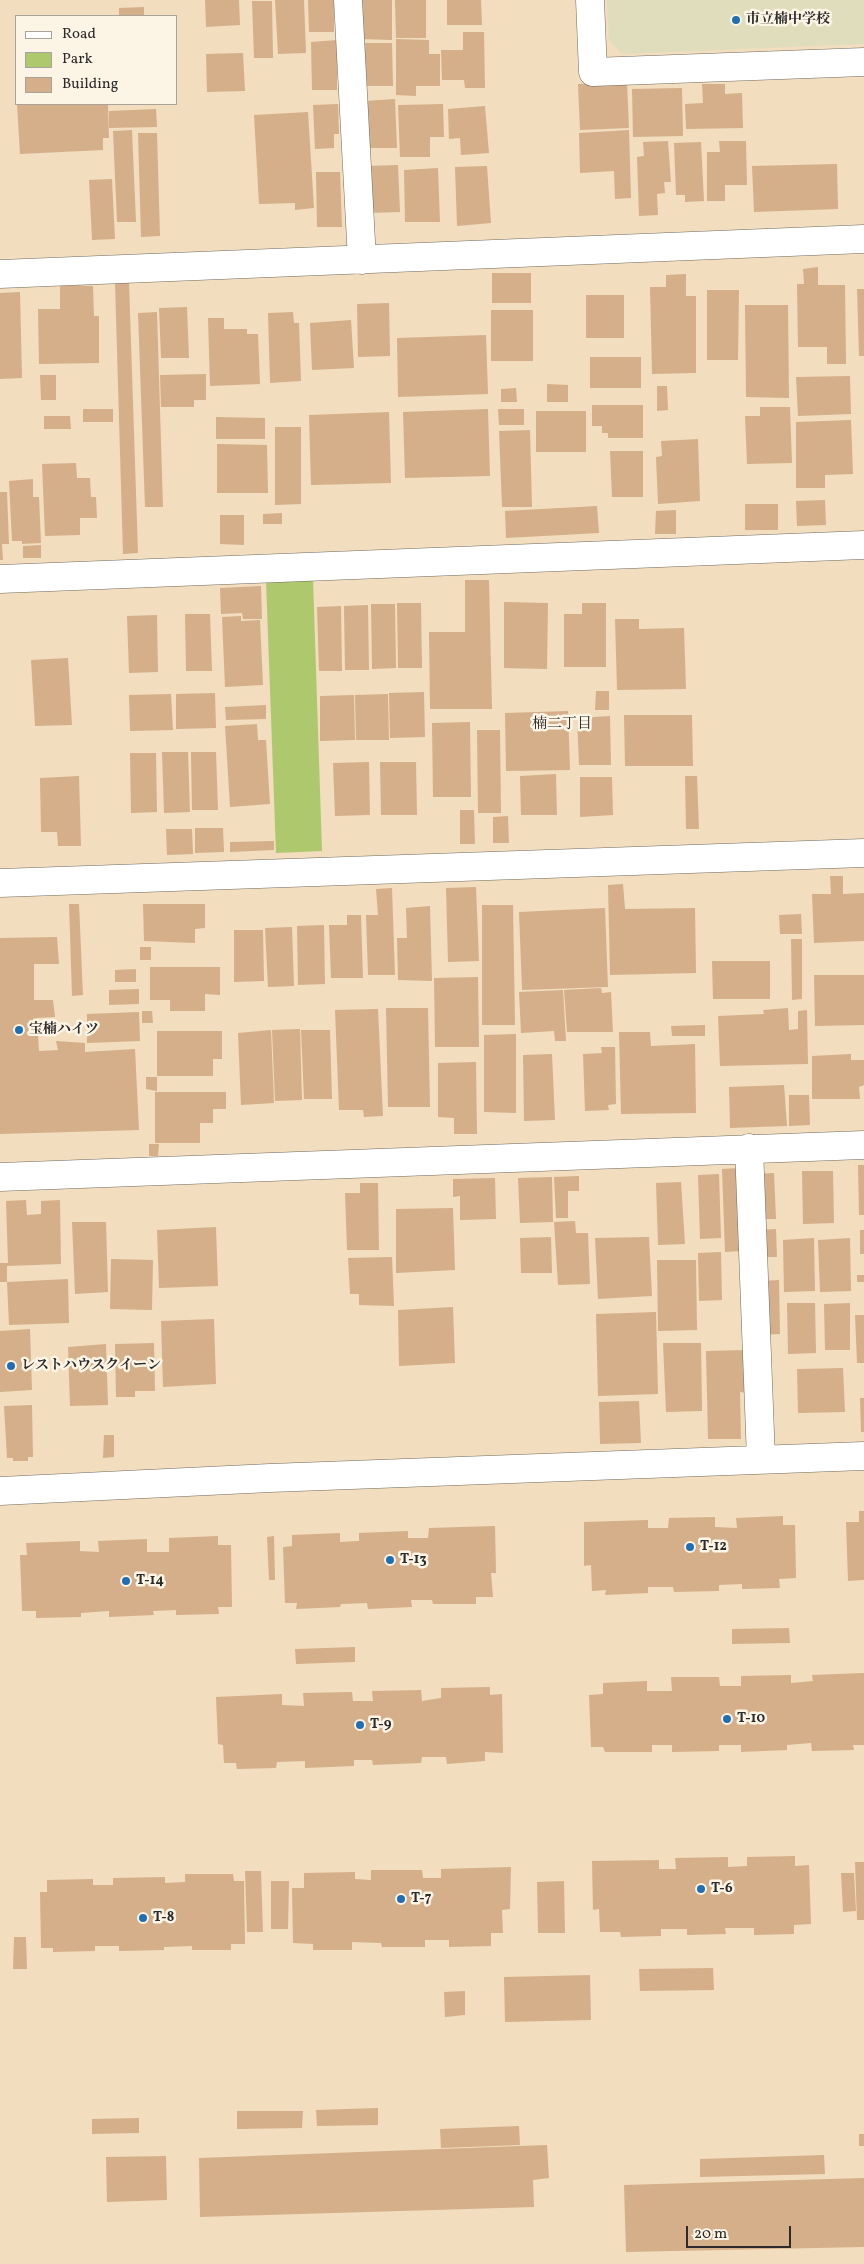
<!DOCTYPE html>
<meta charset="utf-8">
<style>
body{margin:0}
#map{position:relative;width:864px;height:2264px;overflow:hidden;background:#f2ddbe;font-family:Vollkorn,serif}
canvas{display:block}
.legend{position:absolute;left:15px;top:15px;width:162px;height:90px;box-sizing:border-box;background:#fcf5e5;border:1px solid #a8a49b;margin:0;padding:6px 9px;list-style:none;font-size:15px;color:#2b2b2b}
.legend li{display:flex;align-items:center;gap:10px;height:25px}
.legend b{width:25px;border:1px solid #a8a49b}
.scale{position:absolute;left:686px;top:2226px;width:105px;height:22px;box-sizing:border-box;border:2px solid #2b2b2b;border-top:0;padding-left:6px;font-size:15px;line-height:18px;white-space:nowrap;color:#2b2b2b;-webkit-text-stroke:4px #fcf5e5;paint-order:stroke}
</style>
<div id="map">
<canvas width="864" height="2264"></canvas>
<ul class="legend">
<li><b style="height:6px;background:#fff"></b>Road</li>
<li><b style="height:14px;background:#aec86e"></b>Park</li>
<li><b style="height:14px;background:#d4af89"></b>Building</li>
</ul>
<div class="scale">20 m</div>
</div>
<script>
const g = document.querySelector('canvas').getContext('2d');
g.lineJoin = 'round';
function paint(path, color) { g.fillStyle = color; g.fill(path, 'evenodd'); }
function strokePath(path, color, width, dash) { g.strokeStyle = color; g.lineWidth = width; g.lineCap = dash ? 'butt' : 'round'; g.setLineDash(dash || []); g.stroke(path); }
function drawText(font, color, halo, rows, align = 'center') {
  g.font = font + ' Vollkorn,"Noto Serif JP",serif'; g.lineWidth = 5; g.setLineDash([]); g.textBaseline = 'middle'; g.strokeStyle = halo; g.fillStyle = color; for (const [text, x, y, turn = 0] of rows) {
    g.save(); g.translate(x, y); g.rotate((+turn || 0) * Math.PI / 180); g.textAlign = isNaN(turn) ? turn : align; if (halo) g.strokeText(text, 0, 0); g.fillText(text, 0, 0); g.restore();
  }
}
paint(new Path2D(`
 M607 0H864V44L622 54 609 40Z`), '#dfddbb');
paint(new Path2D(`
 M313 579 322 851 276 853 266 581Z`), '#aec86e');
paint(new Path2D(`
 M205 0H239L240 25 206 27Z
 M275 0H304L306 53 278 54Z
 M308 0H334V32H309Z
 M360 0H392V40L360 39Z
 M395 0H426V38H396Z
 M447 0H481L482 25H447Z
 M252 1H272L273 58H254Z
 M144 7V16H119V8Z
 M463 32H484L485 88H465L464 80H442L441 50H463Z
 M396 39 429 40V54H440V86H416V96L396 95Z
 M337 40V90H312L311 42Z
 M362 43H392L393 86H363Z
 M243 53 245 91 207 92 206 54Z
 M627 83 629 128 580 130 578 84Z
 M702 84H725V94L742 93 743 128 686 129 685 104 703 103Z
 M682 88 683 136 633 137 632 89Z
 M395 99 397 148H366L364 101Z
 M17 104H108L109 138H103V150L20 154Z
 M338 104 339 134H334V148L315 149 313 105Z
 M443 104 444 137H430V157H400L398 105Z
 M485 106 489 153 461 155 460 138 449 139 448 109Z
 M156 109 157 127 109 128V111Z
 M308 112 314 208 295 210V203L259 204 254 115Z
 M132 130 136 222H117L113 131Z
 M629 130 631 198 615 199 614 171 580 173 579 133Z
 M138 133H157L160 236 141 237Z
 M668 141 671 182H664L665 193 657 194 658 215 639 216 637 157 644 156 643 142Z
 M719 141H746L747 185H725V201H707V152H720Z
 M701 142 704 201 685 202V195H676L674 143Z
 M837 164 838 209 754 212 752 166Z
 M398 165 400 212 369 213 368 166Z
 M487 166 491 223 457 226 455 167Z
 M438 168 440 222H405L404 170Z
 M316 172H340L342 227H317Z
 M112 179 115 239 92 240 89 180Z
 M818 267V285H845L846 364H827V347H798L797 284H804L803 269Z
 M492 273H531V303H492Z
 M686 274V296H696V373L652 374 650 287H666V275Z
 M129 282 138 553 123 554 115 283Z
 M60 285 93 286 94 316H99V363L39 364 38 309H60Z
 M857 289H864V356H859Z
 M707 290H739L738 360H707Z
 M20 292 22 378 0 379V293Z
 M586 295H624V338H586Z
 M389 303 390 356 358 357 357 304Z
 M745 305H788L789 398 746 397Z
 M187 307 189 358H161L159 308Z
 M491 310H533V361H491Z
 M157 312 163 507H145L138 313Z
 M293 312 294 323H299L301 381 270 383 268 313Z
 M208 318H224V329H247V334H258L260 384 210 386Z
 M351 320 354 368 312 370 310 323Z
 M486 335 488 394 398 397 397 338Z
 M590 357H641V388H590Z
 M206 374V400H194V407H161L160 375Z
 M40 375H56V400H41Z
 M850 376 851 414 798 416 796 377Z
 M547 384 568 385V402H547Z
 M657 386H667L668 410 657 411Z
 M516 388 517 402H501V389Z
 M592 405H643V438H608V433H602V426H592Z
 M760 407H790L792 463 747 464 745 416H760Z
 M83 409H113V422H83Z
 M488 409 490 476 405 478 403 412Z
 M498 409H524V425H499Z
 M536 411H586V452H536Z
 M389 412 391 483 311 485 309 415Z
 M44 416H70L71 429H44Z
 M216 417 265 418V439H216Z
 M851 420 853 474 825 475V488H796V422Z
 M275 427H301V504L275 505Z
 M530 430 532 507H502L499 431Z
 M698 439 700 501 658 504 656 457 662 456 661 441Z
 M217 444 267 445 268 493H217Z
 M610 451H643V497H612Z
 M76 463 77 478H90L91 497H96L97 518H80V535L45 536 42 464Z
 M33 479V497H39L41 543 22 544V541H12L9 481Z
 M0 492H7L9 544H2L3 560H0Z
 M825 500 826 525 797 526 796 501Z
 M745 504H778V530H745Z
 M597 506 599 533 506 538 505 511Z
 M676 510V534H655L656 511Z
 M282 513V524H263V514Z
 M220 515H244V545L220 544Z
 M41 545V558H23V546Z
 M465 580H489L492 709H430L429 632H465Z
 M261 586 262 619H243L242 613 221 614 220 588Z
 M504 602 548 603 547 669 504 668Z
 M397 603H421L422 668H398Z
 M582 603H606V667H564V614H582Z
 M371 604H395L396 668 372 669Z
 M368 605 369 670H345L344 606Z
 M341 606 342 671H319L317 607Z
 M185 614H210L212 671H186Z
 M157 615 158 672 129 673 127 616Z
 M241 616V621L260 620 263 685 225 687 222 617Z
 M615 619H639V629L684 628 686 689 617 690Z
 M68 658 72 725 35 726 31 660Z
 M596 691H609V710H595Z
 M424 692 425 737 390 738 389 693Z
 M215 693 216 728 176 729V694Z
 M171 694 173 730 130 731 129 695Z
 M388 694 389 740H356L355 695Z
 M354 695 355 740 320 741V696Z
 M266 705V719L226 720 225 707Z
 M568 711 570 770 506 771 505 713Z
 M624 715H692L693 766H625Z
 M610 716 611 765H579L577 718Z
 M470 722 471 797H433L432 723Z
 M257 724 258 740H266L270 804 230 807 225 726Z
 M477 730H500L501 813H478Z
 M162 752H188L190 812 164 813Z
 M191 752H216L218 810H192Z
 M130 753H156L157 812 131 813Z
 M369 762 370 815 335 816 333 763Z
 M380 762H416L417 815H381Z
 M556 774 557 815H521L520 776Z
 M79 776 81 846H58L57 832H41L40 778Z
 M685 776H697L699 829H686Z
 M580 777H612L613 815 580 817Z
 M460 810H474L475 844H460Z
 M508 816 509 843H493V817Z
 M195 828H223L224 852 195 853Z
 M166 829H192L193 854 167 855Z
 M274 841V850L230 852V842Z
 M830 876H843V894L864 893V941L814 943 812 894H831Z
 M623 884 625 909 695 908 696 973 610 975 608 885Z
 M476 887 479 961 448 962 446 888Z
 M392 888 395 975H368L366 915H378L376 889Z
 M69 904H79L83 995 72 996Z
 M143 904H205V928L195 929V943L144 941Z
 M482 905H513L515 1025H482Z
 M430 906 432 981 398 980 397 938H407L406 908Z
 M605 908 608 987 522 990 519 912Z
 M801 914 802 934H780L779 915Z
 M347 915H361L363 978H331L329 925H347Z
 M324 925 325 984 298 985 297 926Z
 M292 927 294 986 268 987 265 928Z
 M234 930H263L264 981 234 982Z
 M57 937 59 964H34V1000H53L55 1017 37 1018 39 1051 58 1050 56 1041 85 1043V1052L135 1049 139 1130 0 1134V938Z
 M791 939H802V999L792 1000Z
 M140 947H151V960H140Z
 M712 961H770V999H713Z
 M150 967H220V995L205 994V1011H170V1000H150Z
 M136 969V982H115V970Z
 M814 975H864V1025L815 1026Z
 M478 977 479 1047H435L434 978Z
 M601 988 602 993 611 992 613 1032H567L564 990Z
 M139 989V1004L109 1005V990Z
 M563 990 566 1041H555L554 1031 521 1033 519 992Z
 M386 1008H428L430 1107H388Z
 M788 1008 789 1030 798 1029V1011L807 1010 808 1064 720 1066 718 1016 764 1014 763 1010Z
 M378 1009 383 1116 364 1117 363 1110H339L335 1010Z
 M142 1011H152L153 1023H142Z
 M139 1012 140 1041 87 1043V1014Z
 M705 1025V1036H672L671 1026Z
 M300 1029 302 1100 275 1101 272 1030Z
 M271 1030 274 1103 241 1105 238 1033Z
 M301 1030H330L332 1099H304Z
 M157 1031H222V1059H213V1076H157Z
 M619 1032H650L651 1046 695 1044 696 1113 621 1114Z
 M516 1034V1113L484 1112V1035Z
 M601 1047H615L616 1104 608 1105 609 1110 585 1111 583 1054 602 1053Z
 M552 1054 555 1120 524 1121 523 1055Z
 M851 1054V1060H864V1085L859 1087 860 1099H812V1056Z
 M476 1062 477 1134H454V1118L438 1117V1063Z
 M146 1077H157V1091L146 1089Z
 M784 1085 787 1126 730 1128 729 1087Z
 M155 1092H226V1109H213V1123H200V1143H155Z
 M789 1095H809L810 1125 789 1126Z
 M149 1144H159L158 1156H149Z
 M858 1165H864V1215H859Z
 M738 1168 741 1251 725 1252 722 1169Z
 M802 1171H833L834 1223 803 1224Z
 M774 1173 776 1219H756L755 1174Z
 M719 1174 721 1238 700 1239 698 1175Z
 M579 1176V1191H568V1218H556L554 1177Z
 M552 1177 553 1222 520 1223 518 1178Z
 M495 1178 496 1219 460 1220V1196L453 1197V1179Z
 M681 1182 685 1244 658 1245 656 1183Z
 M360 1183H378L379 1250H347L345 1193H360Z
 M26 1200 27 1215 41 1214V1201L60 1200 61 1264 7 1266V1282L68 1279 69 1323 9 1325 7 1282H0V1263H8L6 1201Z
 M453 1208 455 1270 396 1273V1209Z
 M575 1221 576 1233H588L590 1284 558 1285 554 1222Z
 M72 1222H106L108 1292 75 1294Z
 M216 1227 218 1286 159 1288 157 1230Z
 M776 1229 777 1257H759L758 1230Z
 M860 1230H864V1254H860Z
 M551 1237 552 1273H521L520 1238Z
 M649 1237 652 1296 598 1299 595 1238Z
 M814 1238 815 1291 784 1292 783 1240Z
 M850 1238 851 1291 820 1292 818 1240Z
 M721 1252 722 1300 699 1301 698 1253Z
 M392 1257 394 1306 359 1305V1294H350L348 1258Z
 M111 1259 153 1260 152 1310 110 1309Z
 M657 1260H696L697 1330 658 1331Z
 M857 1275H864V1282H857Z
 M779 1280 780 1334 761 1335 760 1281Z
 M787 1303H815L816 1353 788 1354Z
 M850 1303V1350H825L824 1304Z
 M453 1307 455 1363 399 1366 398 1310Z
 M656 1312 658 1394 598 1396 596 1314Z
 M855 1315H864V1363H857Z
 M214 1319 216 1384 163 1387 161 1321Z
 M30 1329 32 1390 0 1392V1331Z
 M154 1343 155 1391H135V1397H116L115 1344Z
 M663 1343H701L702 1411 666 1412Z
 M106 1344 108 1405 70 1406 68 1347Z
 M747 1350 748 1393 740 1392 741 1439H708L706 1351Z
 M843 1368 845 1412 798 1413 797 1369Z
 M860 1398H864V1432H861Z
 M639 1401 641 1443 600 1444 599 1402Z
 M32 1405 33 1457H28V1461H13V1458H7L4 1406Z
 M104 1435H114V1457L103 1458Z
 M859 1511H864V1580L848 1581 846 1522H859Z
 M783 1516V1525H795L796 1578 779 1579 780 1588 742 1589V1584L719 1585V1591L674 1592 673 1587H648V1593L605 1595 606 1590 592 1591 591 1565 584 1566V1522L648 1520V1528H668L669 1518 715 1517V1527L737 1528 736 1518Z
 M495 1526 496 1573H491L493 1597H476V1604H433L432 1600H411L412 1607 368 1609 367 1603 341 1604 340 1607 296 1609 297 1603H285L283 1547 292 1546V1535L340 1533V1542L359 1541V1533L408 1531V1538H428L429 1528Z
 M218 1536V1545H231L232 1607H218L219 1614 176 1615V1610L153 1611 154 1615 109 1617V1611L81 1613V1617L36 1618V1611H22L20 1555H27L26 1543 80 1541V1551L99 1552 98 1541 147 1539V1552H169V1538Z
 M274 1536 275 1580H269L267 1537Z
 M789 1628 790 1643 732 1644V1629Z
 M355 1647V1662L296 1664 295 1649Z
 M864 1673V1745H853L854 1750 812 1751 811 1743 787 1745V1750L741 1752V1745H719V1751L672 1752V1745H652V1752H605L603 1747H591L589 1695 603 1694V1683L647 1681V1691H672L671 1677H719L720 1686H741V1676L791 1675V1683L813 1681 812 1675Z
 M490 1687V1695L502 1694 503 1753 485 1752V1761L447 1764 446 1757H422L421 1763 373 1765 372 1760H354V1766L305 1768V1761L277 1762 276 1768 237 1769 236 1763H224L223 1745 218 1744 216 1697 282 1694V1705L304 1706 303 1693 352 1692 353 1701H373L372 1691 421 1690 422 1701 441 1698V1688Z
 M795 1856V1866L809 1865 811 1924 794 1925V1934L754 1935V1928H725L726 1934 687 1935V1929H661V1936L621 1937 620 1932H600L599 1909 593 1910 592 1861 659 1860V1869H676L675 1858 728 1857V1867L747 1866V1857Z
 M855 1862H864V1920H857Z
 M511 1867 510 1909 502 1910 503 1933H491V1946L449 1947V1940H425V1947H382L381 1943 352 1942V1950H313V1944L293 1943 292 1888H304V1873L355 1872V1879L371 1880V1870H422L423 1878H441V1869Z
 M245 1871H261L263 1932H247Z
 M841 1873H854L856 1911 843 1912Z
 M185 1874H233L234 1881H244L245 1944H231V1950H192V1946L164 1947V1950L119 1951V1946H95V1951L53 1952V1948H41L40 1892H47V1880L93 1879V1885H113V1878L165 1877V1883L185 1882Z
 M271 1881H289L288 1929H271Z
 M564 1881 565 1933H538L537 1882Z
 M14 1937H26L27 1969H13Z
 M713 1968 714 1990 640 1991 639 1969Z
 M590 1975 591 2020 505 2022 504 1977Z
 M465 1991V2015L445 2017 444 1992Z
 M378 2108V2125L317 2126 316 2110Z
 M237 2111H303L302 2128 237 2129Z
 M139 2118V2133L92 2134V2119Z
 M519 2126 520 2145 441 2148 440 2129Z
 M859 2134H864V2146H859Z
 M547 2145 549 2178 533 2180 534 2207 200 2217 199 2158Z
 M824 2155 825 2174 700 2177V2159Z
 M166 2156 167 2200 107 2202 106 2157Z
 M864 2178V2247L626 2252 624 2185Z`), '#d4af89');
const street = new Path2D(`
 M348 0 362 260
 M590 0 593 72 864 62
 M0 274 864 239
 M0 579 864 545
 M0 883 864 853
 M749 1148 761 1459
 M0 1177 864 1145
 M0 1491 270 1478 864 1456`);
strokePath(street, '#71695e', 29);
strokePath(street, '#fff', 28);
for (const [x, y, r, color] of [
 [736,20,5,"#1f6fb2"],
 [19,1030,5,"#1f6fb2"],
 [11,1366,5,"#1f6fb2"],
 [690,1547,5,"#1f6fb2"],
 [390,1560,5,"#1f6fb2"],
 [126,1581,5,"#1f6fb2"],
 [727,1719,5,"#1f6fb2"],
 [360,1725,5,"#1f6fb2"],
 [701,1889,5,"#1f6fb2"],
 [401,1899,5,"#1f6fb2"],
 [143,1918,5,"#1f6fb2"]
]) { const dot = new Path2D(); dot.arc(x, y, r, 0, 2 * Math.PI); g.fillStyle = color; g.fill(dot); strokePath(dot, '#fcf5e5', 2); }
drawText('bold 14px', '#2b2b2b', '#fcf5e5', [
 ["市立楠中学校",746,20],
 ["宝楠ハイツ",29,1030],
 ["レストハウスクイーン",21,1366],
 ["T-12",700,1547],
 ["T-13",400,1560],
 ["T-14",136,1581],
 ["T-10",737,1719],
 ["T-9",370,1725],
 ["T-6",711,1889],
 ["T-7",411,1899],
 ["T-8",153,1918]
], 'left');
drawText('15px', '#2b2b2b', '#fcf5e5', [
 ["楠二丁目",562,725]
]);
</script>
